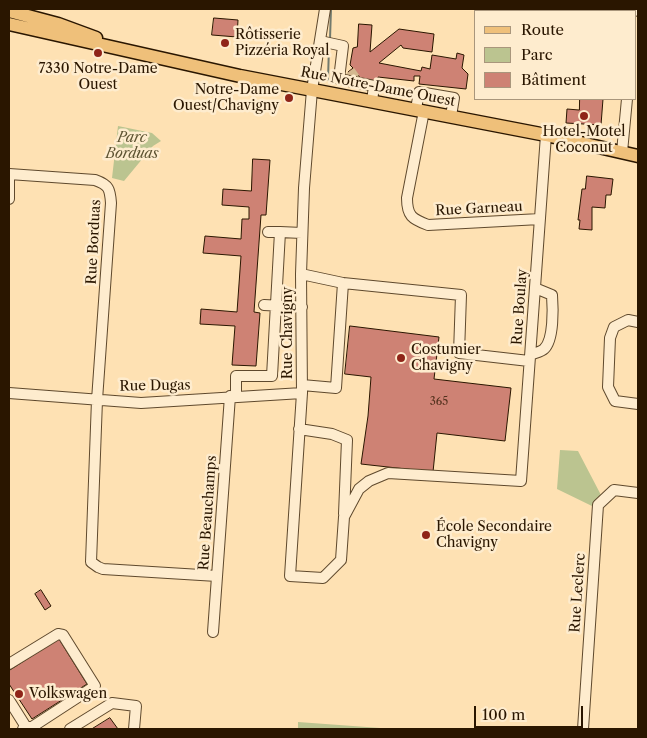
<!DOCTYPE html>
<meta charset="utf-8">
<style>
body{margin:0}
#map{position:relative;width:647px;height:738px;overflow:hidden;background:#fee1b3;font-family:"Libre Caslon Text",serif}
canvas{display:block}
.frame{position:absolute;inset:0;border:10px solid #2a1600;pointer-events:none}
.legend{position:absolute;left:474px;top:10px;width:162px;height:90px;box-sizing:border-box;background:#feecce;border:1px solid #a9967c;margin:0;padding:6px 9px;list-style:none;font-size:15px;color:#2a1600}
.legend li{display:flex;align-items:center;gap:10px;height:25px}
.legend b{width:25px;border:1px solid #a9967c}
.scale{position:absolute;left:474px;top:706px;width:109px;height:22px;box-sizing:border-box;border:2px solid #2a1600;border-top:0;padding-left:6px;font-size:15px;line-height:18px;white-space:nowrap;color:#2a1600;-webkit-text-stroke:4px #feecce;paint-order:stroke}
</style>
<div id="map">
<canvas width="647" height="738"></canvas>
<div class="frame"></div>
<ul class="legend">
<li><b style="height:6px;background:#efc07a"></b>Route</li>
<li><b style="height:14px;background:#bbc490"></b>Parc</li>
<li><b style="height:14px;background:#ce8274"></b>Bâtiment</li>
</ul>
<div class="scale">100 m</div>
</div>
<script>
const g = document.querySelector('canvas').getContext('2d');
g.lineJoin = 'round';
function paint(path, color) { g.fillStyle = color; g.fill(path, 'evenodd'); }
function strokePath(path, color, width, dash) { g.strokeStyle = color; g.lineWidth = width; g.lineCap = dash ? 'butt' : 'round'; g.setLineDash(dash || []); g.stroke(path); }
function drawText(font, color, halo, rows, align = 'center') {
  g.font = font + ' "Libre Caslon Text",serif'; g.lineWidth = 5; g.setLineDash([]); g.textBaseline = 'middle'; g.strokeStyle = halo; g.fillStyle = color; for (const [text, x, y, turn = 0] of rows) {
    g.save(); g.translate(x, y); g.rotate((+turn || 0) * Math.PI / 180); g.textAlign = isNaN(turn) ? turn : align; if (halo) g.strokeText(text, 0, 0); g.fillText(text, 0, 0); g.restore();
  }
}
paint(new Path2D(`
 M118 126 152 133 161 141 153 146 124 181 112 178Z
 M560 450 578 451 602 497 594 507 557 489Z
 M298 722 394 729H298Z`), '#bbc490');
strokePath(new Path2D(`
 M330 39 331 9
 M328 80 329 46`), '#727a6d', 2);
const building = new Path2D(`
 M554 9H593L592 11H554Z
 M214 18 238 20 237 37 212 35Z
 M359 24 372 25 370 52 399 29 434 34 432 52 403 48 401 45 379 63 421 71 422 67 430 69 432 55 456 59 457 53 464 55 462 68 468 74 466 89 419 84 420 76H414V81L378 77V81L361 79 358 75 353 79 348 72 353 68 350 65 353 48 357 47Z
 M580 99H603L601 125 566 123 567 109 579 110Z
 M253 159 270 160 266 215H261L254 312 260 313 256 366 232 365 235 326 200 324 201 309 237 312 241 256 203 253 205 236 241 239 242 219H249V207L222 205 223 189 251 191Z
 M587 176 613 179 611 195H606L605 208 592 207V230L579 229 580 220H578L582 189H585Z
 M350 326 439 337 434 379 511 388 505 441 437 433 433 472 361 464 368 416 371 377 345 374Z
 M41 590 51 606 45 610 35 594Z
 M59 639 87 684 32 719 9 684V671Z
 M110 718 118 729H92Z`);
paint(building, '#ce8274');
strokePath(building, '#2a1600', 1);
strokePath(new Path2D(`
 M350 71 355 78`), '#d4b88f', 10, [10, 5]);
const minor = new Path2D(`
 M325 9 312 90 304 188 301 274 302 393 290 576 323 578 341 560 344 517 359 489 369 481 388 473 521 481 546 135
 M635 11V9
 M320 41 343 46 339 79 374 86 372 101
 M416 109 419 92 454 98 451 116
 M424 111 407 198C407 216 412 219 428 225L540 219
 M622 152 627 99
 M9 174 95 180C109 185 110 189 111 203L97 400 91 562 98 567 103 569 217 576
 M9 174V199
 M268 232H280
 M301 274 343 283 461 295 459 353 529 361
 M264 305 302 307
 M638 322 628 320 614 327 610 338 608 387 615 401 638 404
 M530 355C534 353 541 352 544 349 554 340 553 308 552 295L535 288
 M302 385 336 388 343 283
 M9 393 141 403 302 393
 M236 396V376H272L280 232 302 233
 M299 429 332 434 347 440 344 514
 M213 632 230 396
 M9 664 58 634 63 635 95 686 32 727H26
 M9 700 26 727 23 729
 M70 729 112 703 136 706 134 729
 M583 729 598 505 614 490 638 493`);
const major = new Path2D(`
 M9 11 58 24 96 38
 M9 24 240 76 546 135 638 156`);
strokePath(minor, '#5f492d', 12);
strokePath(major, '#2a1600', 15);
strokePath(minor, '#feecce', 10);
strokePath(major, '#efc07a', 12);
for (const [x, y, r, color] of [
 [225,43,5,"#8f2418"],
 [98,53,5,"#8f2418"],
 [289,98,5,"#8f2418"],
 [584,116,5,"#8f2418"],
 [401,358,5,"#8f2418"],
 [426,535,5,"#8f2418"],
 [19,694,5,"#8f2418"]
]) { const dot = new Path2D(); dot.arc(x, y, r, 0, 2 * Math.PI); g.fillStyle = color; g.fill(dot); strokePath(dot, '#feecce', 2); }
drawText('11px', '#53311d', null, [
 ["365",439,402]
]);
drawText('14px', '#2a1600', '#feecce', [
 ["Rôtisserie",235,35],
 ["Pizzéria Royal",235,51],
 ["7330 Notre-Dame",98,69,"center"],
 ["Ouest",98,85,"center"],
 ["Notre-Dame",279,90,"right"],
 ["Ouest/Chavigny",279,106,"right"],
 ["Hotel-Motel",584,132,"center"],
 ["Coconut",584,148,"center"],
 ["Costumier",411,350],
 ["Chavigny",411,366],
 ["École Secondaire",436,527],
 ["Chavigny",436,543],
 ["Volkswagen",29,694]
], 'left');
drawText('14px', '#2a1600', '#feecce', [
 ["Rue Notre-Dame Ouest",378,87,11],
 ["Rue Garneau",479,209,-3],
 ["Rue Borduas",94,242,-87],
 ["Rue Boulay",520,307,-86],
 ["Rue Chavigny",288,333,-90],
 ["Rue Dugas",155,386,-1],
 ["Rue Beauchamps",208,513,-86],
 ["Rue Leclerc",578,593,-86]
]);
drawText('italic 14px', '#5d5332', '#feecce', [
 ["Parc",132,138],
 ["Borduas",132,154]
]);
</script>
